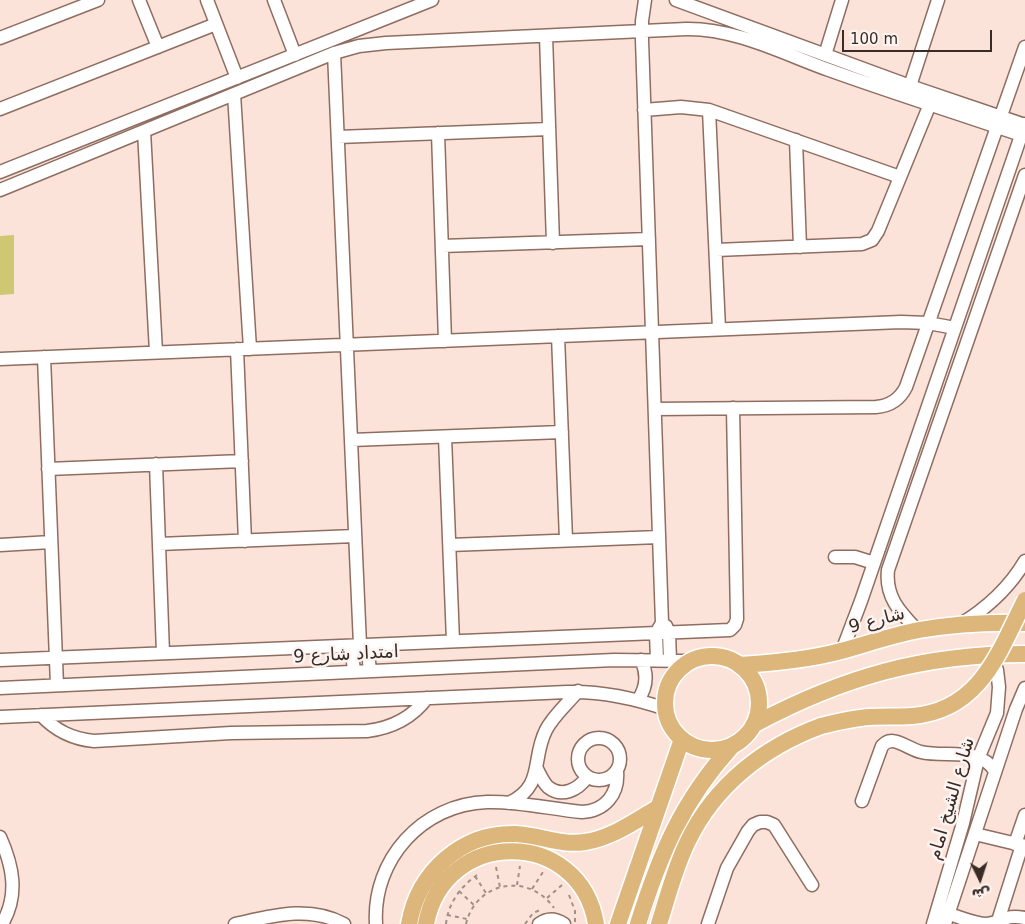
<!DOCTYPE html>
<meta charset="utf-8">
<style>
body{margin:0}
#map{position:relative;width:1025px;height:924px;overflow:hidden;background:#fbe3da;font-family:"DejaVu Sans","Noto Sans Arabic",sans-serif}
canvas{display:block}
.north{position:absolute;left:955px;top:854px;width:50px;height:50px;-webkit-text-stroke:4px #fcf4f1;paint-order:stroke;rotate:176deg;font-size:14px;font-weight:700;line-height:20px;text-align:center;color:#3a2b26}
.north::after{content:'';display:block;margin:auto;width:18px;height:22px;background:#3a2b26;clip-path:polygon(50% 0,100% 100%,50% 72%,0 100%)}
.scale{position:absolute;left:842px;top:30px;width:150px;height:22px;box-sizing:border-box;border:2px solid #3a2b26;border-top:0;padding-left:6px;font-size:15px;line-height:18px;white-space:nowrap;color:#3a2b26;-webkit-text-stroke:4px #fcf4f1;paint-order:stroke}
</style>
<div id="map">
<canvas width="1025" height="924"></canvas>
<div class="north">ش</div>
<div class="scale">100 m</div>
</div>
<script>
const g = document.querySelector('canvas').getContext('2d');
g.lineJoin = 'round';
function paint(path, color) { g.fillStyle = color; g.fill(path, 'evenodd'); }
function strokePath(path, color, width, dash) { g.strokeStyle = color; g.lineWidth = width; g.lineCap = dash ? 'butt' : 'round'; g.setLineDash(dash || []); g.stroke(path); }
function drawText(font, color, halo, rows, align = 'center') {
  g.font = font + ' "DejaVu Sans","Noto Sans Arabic",sans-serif'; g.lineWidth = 5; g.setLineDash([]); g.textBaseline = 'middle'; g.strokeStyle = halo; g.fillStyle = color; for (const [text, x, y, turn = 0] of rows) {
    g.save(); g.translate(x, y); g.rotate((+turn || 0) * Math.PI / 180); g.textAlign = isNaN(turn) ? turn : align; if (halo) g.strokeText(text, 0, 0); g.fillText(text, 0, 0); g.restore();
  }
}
paint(new Path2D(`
 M14 235V294L0 295V236Z`), '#d0c772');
const minor = new Path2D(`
 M139 0 158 47
 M207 0 237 78
 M274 0 295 55
 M645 0 642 21V40L662 623 656 633 657 660
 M676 0 910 86 1025 125
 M546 36 553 243
 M0 38 98 0
 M334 53 360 645
 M825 55 842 0
 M910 86 938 0
 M234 94 250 349
 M0 109 216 24
 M644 110 681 107 709 110 900 177
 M709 110 719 329
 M144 131 156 352
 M438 133 445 341
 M338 137 549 129
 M796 140 800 247
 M0 172 432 0
 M0 190 334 53 359 46 386 43 686 29C735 28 784 54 829 70 893 93 957 113 1021 135
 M442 246 649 239
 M716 250 862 244 872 240 878 231 930 104
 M558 336 566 540
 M237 349 245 541
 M44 357 57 685
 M0 359 901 322 928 323 955 328
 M655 409 876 407C890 406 900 399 906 387L1025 47
 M445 437 453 641
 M351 440 562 432
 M156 464 163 653
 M48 469 242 461
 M159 544 355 536
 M0 545 51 542
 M450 545 659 537
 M835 557H855L874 563
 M959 625C986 609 1009 588 1025 561
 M666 626 669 633 670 660
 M917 630C900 612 885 597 888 570L1025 175
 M360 645 368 652 370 671
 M842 651 861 601 1025 124
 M0 660 730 630 735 625 737 619 733 408
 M354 672 352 651 360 645
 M0 688 614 660 694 661
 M638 700C647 687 648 674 641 660
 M41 715C56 731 72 739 94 741L231 733 367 731C392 728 412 718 427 698
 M0 717 567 692C602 691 634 698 666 709
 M578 759a21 21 0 1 1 42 0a21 21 0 1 1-42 0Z
 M537 769C540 775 543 782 548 787 562 798 578 790 587 777
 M862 801 882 746C885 743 887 741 892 741 900 741 912 750 921 752 945 758 979 746 995 771
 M509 803C545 786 531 759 546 730 553 716 567 704 578 691
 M975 834 1025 846
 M0 837C13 866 19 895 2 924
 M1015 844 1025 815
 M949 914C960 917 975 924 987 924 1004 922 1005 914 1025 918
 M235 924C272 916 309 905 344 924
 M376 924C372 860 422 804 487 802 518 801 550 809 582 812 605 811 619 794 617 771
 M539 924C547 918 555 918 564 924
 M708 924 727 868 748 831 753 825 760 822H767L774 825 812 885
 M933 924 963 823 978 759 997 713 999 687 997 670 992 657
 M945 924 1016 709 1025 688
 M997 924 1022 845`);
const major = new Path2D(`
 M665 703a47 47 0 1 1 94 0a47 47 0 1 1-94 0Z
 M739 665C774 663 808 660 841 651 867 644 892 635 919 630 954 624 989 622 1025 623
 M755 724C843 677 924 654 1025 654
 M409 924C418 872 462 832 516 834 540 835 561 846 585 842 611 838 634 822 657 808
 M426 924C444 827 580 827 596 924
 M618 924 682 739
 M638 924C660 854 682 801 732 746
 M659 924C668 896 675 867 688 841 715 785 764 747 821 726`);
strokePath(minor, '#8f6d60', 15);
strokePath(major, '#fff', 19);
strokePath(new Path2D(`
 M496 867 500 887
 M475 876 486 893
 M517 885 520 866
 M532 889 543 872
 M459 891 474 905
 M569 895 575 911V922
 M547 898 562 885
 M447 915 467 919
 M446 924C448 904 460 887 477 875
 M466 924C476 881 529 872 554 908
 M525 924 533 913 540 910`), '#a28f87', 2, [4, 4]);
strokePath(minor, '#fff', 12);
strokePath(major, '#ddb67c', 16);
const majorBridge = new Path2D(`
 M821 726C837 722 853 718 870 717 884 716 898 717 912 716 980 711 999 652 1025 600`);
strokePath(majorBridge, '#fff', 19, []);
strokePath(majorBridge, '#ddb67c', 16);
drawText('18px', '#3a2b26', '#fcf4f1', [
 ["شارع 9",877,621,-15],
 ["امتداد شارع 9",346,655,-3],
 ["شارع الشيخ امام",952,799,-74]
]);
</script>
